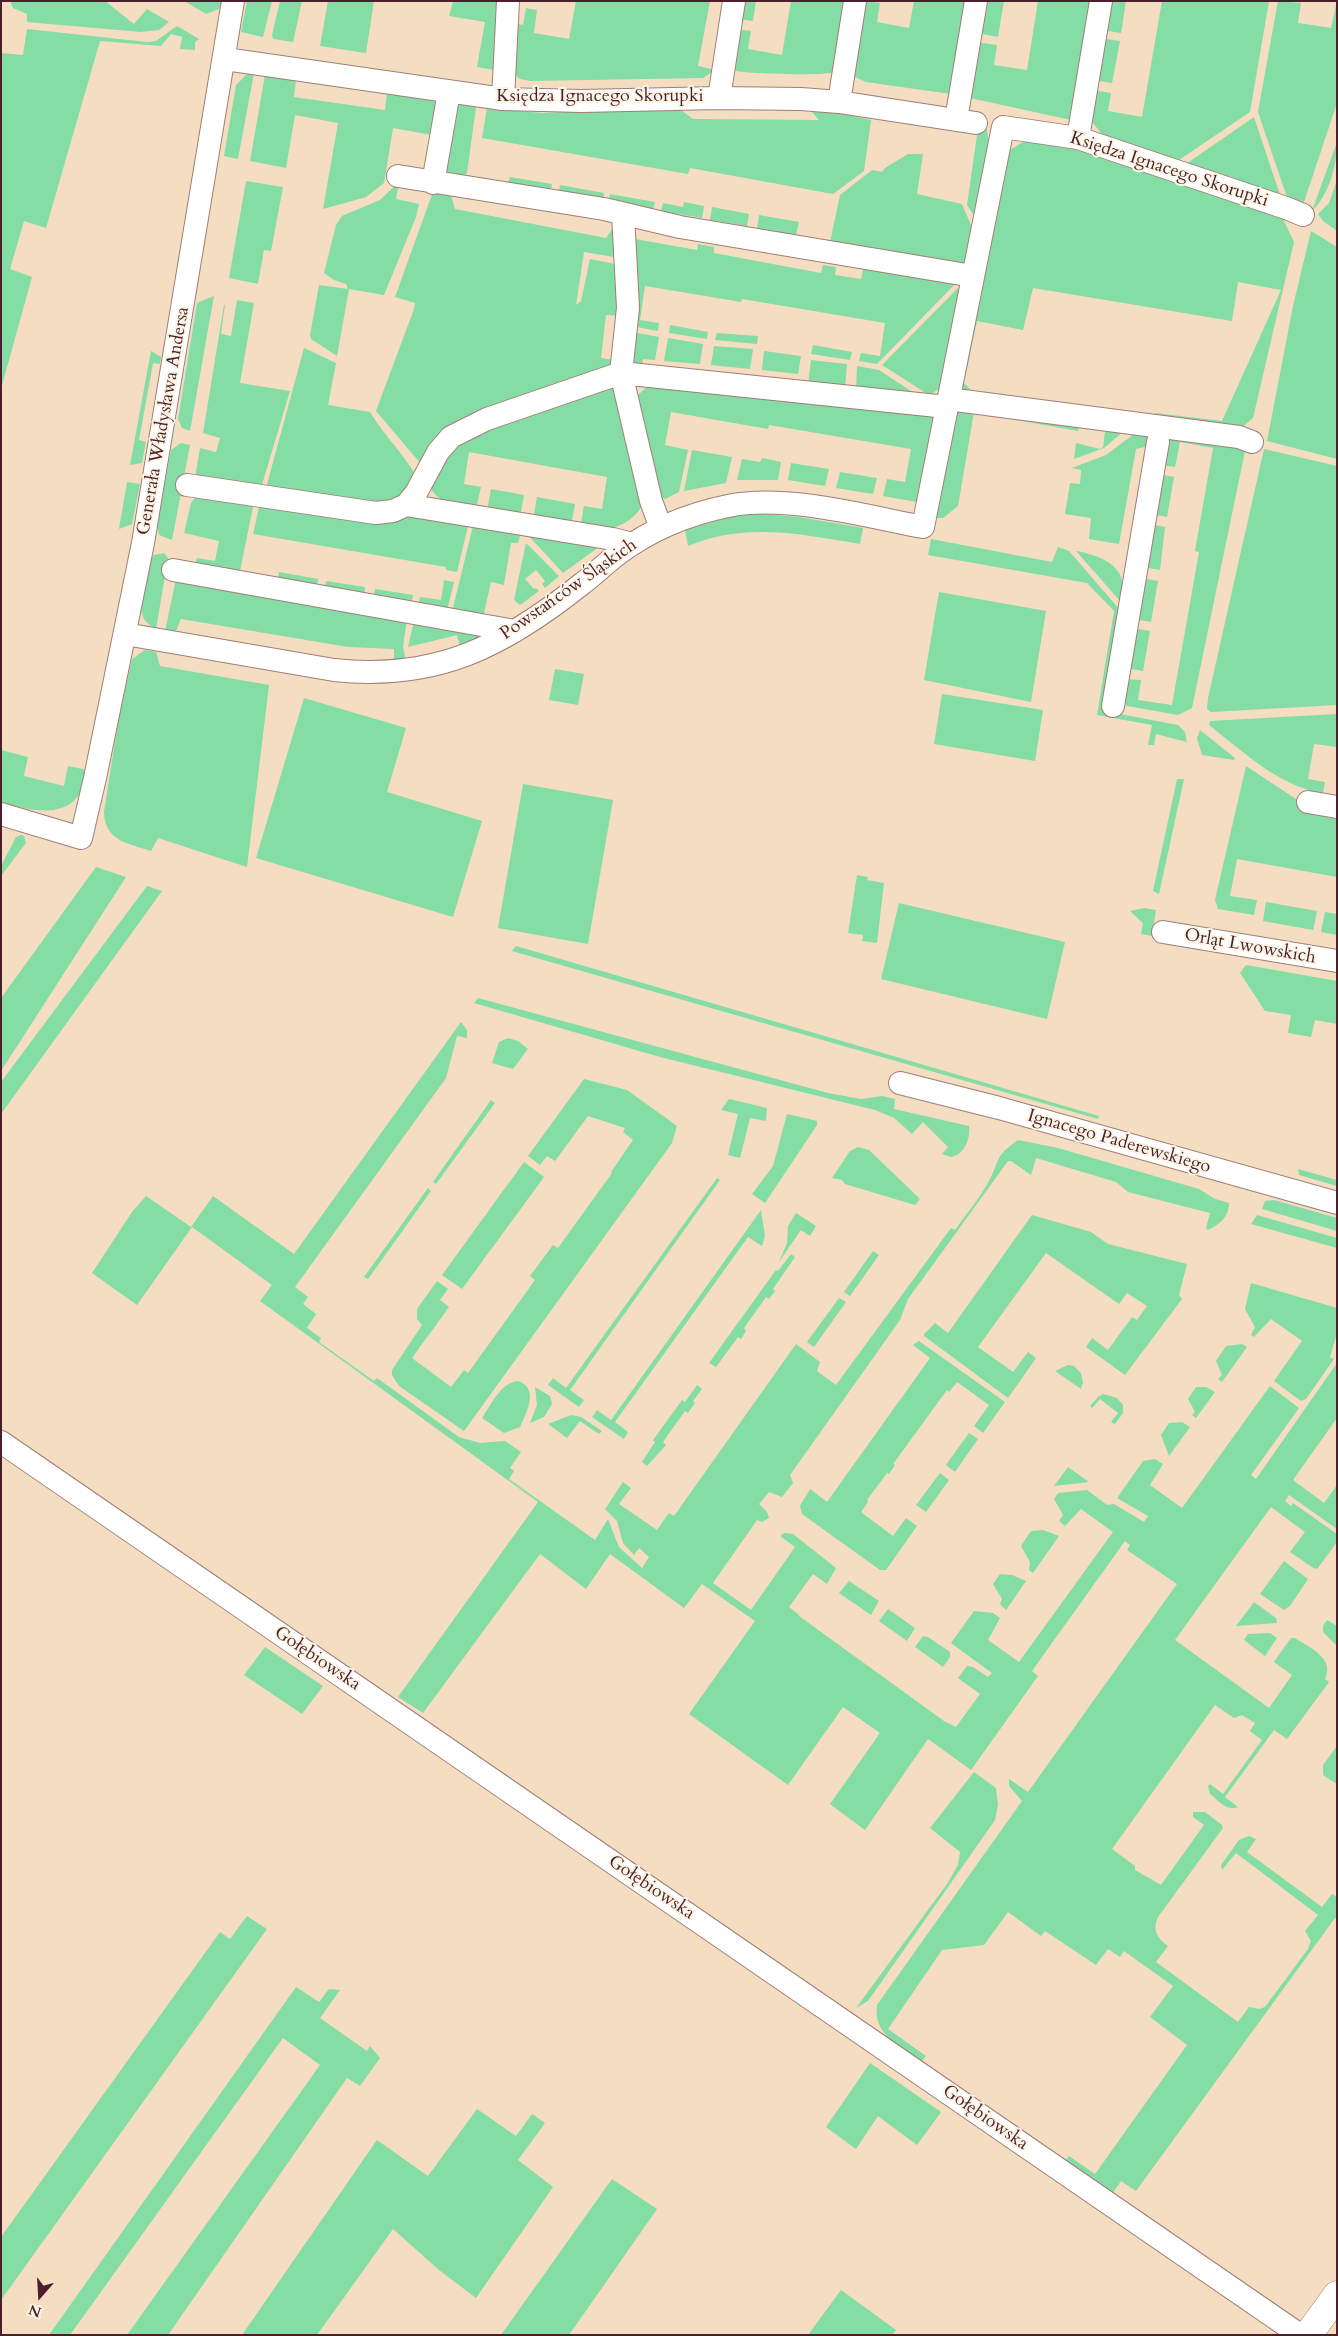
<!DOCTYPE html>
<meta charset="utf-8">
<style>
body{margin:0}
#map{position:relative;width:1338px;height:2336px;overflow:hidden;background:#f5ddc1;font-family:Cardo,serif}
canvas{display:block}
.frame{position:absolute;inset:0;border:2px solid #4a1f2b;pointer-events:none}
.north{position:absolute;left:15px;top:2271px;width:50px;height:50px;-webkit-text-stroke:4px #fcf5e5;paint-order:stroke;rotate:199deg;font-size:14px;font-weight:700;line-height:20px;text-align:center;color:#4a1f2b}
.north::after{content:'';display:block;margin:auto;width:18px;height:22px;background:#4a1f2b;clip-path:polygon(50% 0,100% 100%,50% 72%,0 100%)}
</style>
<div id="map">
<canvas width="1338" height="2336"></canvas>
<div class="frame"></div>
<div class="north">N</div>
</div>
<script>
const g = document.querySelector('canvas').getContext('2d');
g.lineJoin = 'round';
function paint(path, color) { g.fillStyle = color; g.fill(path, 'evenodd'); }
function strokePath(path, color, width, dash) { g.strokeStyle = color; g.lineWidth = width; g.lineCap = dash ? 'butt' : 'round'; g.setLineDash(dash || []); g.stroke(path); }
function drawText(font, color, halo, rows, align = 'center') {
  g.font = font + ' Cardo,serif'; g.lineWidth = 4; g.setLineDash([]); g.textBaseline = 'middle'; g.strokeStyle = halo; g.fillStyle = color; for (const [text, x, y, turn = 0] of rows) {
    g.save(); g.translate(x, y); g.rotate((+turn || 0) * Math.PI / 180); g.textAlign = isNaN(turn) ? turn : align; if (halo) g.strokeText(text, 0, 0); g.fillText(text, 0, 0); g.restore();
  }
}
paint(new Path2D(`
 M10 1H105L134 24 147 9 169 22 159 30 141 32 27 22V14L13 8Z
 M184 1H223L219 9 206 14Z
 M247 1H272L263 37 241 32Z
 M280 1H302L293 42 273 39 272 35Z
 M328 1H374L366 53 320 46Z
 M453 1H502L495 70 477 67 485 22 449 16Z
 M576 1H710L698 66 715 70 703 78 530 81 520 79 515 75 514 23 523 25 526 8 537 10 534 33 569 39Z
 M740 1H756L753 21 737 19Z
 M791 1H848L834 72C827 76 740 74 733 70L736 29 751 31 748 49 782 55Z
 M864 1 880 3 877 22 909 28 914 1H969L951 94 866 82 855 77 853 70Z
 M982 1H1004L998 37 977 33Z
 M1038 1H1094L1071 120 970 98 976 42 997 45 994 65 1027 70Z
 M1107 1H1126L1121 33 1102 30Z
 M1162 1H1269L1250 112 1176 162 1105 138 1089 118 1092 90 1111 93 1108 111 1142 117Z
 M1278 1 1301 3 1298 23 1331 28 1337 1V103L1302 208 1289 203 1258 112Z
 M177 26 199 39 195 42V50L180 49 182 37 171 34 161 46 100 41 46 228 24 221 10 269 32 277 1 389V53L23 55 27 29 147 42 156 41Z
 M1101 38 1120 41 1112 83 1093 80Z
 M254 73 238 159 224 156 236 85 246 75Z
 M265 75 296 80 294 97 385 110 387 93 438 102 437 136 393 128 384 183 366 197 323 209 338 123 295 115 286 168 250 161Z
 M452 103 476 107 467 173 459 180 452 178 443 169Z
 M807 106 871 120 864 171 833 194 690 168 688 174 482 138 487 108 542 113 677 107 693 119 819 120Z
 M1254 117 1282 201 1232 183 1235 178 1228 176 1226 180 1183 166Z
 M979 121 986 124 989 145 977 220 967 205Z
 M1025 141 1065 146 1283 219 1294 242 1253 418 1241 428 1155 417V413L1222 421 1281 290 1238 282 1232 321 1033 288 1023 330 977 321 964 383 972 391 989 393 964 391 957 385 1006 152Z
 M1337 142C1337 165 1329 195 1312 211Z
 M908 154H923L917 194 962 204 974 232 967 261 961 265 829 247 840 195 872 170 882 172 885 168Z
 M510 177 552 184 551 190 508 183Z
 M1337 180V231L1323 221 1318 214 1329 203Z
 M246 181 283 187 271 251 264 250 258 284 229 278Z
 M399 182 396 199 419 204 416 217 384 295 349 289 337 356 311 339 310 335 319 285 348 289 346 284 334 280 324 273 336 225 342 216 380 200Z
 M560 185 604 193 603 199 559 192Z
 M434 189 450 192 455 209 606 238 615 225 620 258 584 252 576 305 581 301 590 259 620 265 623 316 606 315 601 358 614 360 608 366 421 464 376 411 414 309 415 303 395 297Z
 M610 194 655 202 653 210 609 200Z
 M684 202 704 206 702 218 661 211 663 203 683 207Z
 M712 207 749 214 747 226 710 220Z
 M759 215 799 222 796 236 757 229Z
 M1311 231 1337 247V459L1267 441 1293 306Z
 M635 239 697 250 698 244 714 247V253L821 273 823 265 836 267 835 275 861 279 864 265 956 283 877 364 859 361 861 353 880 356 885 323 742 299 741 302 645 286 640 320 659 323 658 331 637 327Z
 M959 287H962L942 387 929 395 882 365Z
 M214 296 190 431 182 428 178 419 197 303Z
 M237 300 254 303 240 383 290 391 261 488 195 478 200 448 216 452 220 438 203 433 224 305H225L221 334 231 336Z
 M670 325 708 332 707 339 669 333Z
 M632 332 659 337 655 360 643 359 642 367 635 366 629 354Z
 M717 333 758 336 757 344 715 340Z
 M668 338 703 344 700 364 664 361Z
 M813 345 852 352 850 360 811 354Z
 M714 346 753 349 750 369 711 365Z
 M304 348 336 363 328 405 370 412C383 434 402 452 415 474L399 500 384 505 266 488Z
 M151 351 161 357 160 364 153 363 139 440 146 442 142 463 130 465Z
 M764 351 801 356 798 374 762 370Z
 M811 360 847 364 845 388 808 384Z
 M857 366 879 370 920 397 856 389Z
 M606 384 621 390 641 507C635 519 615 531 600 529 594 528 587 525 581 523L584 506 602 509 607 477 469 452 464 484 481 487 476 509C458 505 439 505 430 487L457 440Z
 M649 385 931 414 937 421 922 503 883 496 887 479 905 482 911 449 769 425 768 429 671 412 665 445 688 450 679 492 665 499 658 496 637 396Z
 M953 409 974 412 958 506 943 518H932Z
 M1000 417 1080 420 1078 431Z
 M1106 424 1130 426 1104 448 1074 459 1076 443 1100 449 1103 447Z
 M1152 429 1149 446 1136 449 1119 544 1089 539 1091 518 1065 514 1070 483 1080 484 1081 470 1072 468 1106 455 1138 431Z
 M1167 431 1240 440 1245 451 1192 708 1178 715 1127 706 1119 695 1123 679 1141 680 1138 700 1172 705 1199 552 1195 551 1213 448 1180 442 1175 467 1161 465Z
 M181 443 190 445 172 540 159 535 157 526 171 450Z
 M1264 449 1337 466V705L1211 712 1207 709 1208 698Z
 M692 450 732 457 726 483 684 491Z
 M762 458 781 462 778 480H737L742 459 760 462Z
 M791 463 829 469 825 486 788 480Z
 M840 472 877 478 873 494 836 488Z
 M1158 474 1174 477 1167 517 1151 514Z
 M127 482 140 484 132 524 119 529Z
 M491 489 524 495 520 517 487 511Z
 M199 493 254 502 239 576 194 568 197 558 215 561 219 541 184 533 191 503Z
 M537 497 575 504 571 526 533 519Z
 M260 503 408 517 468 526 457 572 446 570V567L253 534Z
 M762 514 799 517 863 528 860 544C801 534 745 522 688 546L685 530 734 516Z
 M1150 524 1165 527 1160 570 1143 567Z
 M473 526 521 532 518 543H511L504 585 491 582 483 617 452 612Z
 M526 533 603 544 563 573Z
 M931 539 1052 562 1058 547 1069 551 1120 610 1104 711 1178 725 1185 732 1187 742 1156 734 1154 745H1148L1152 725 1097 715 1114 611 1087 583 928 555Z
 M526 543 559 576 545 588 542 584 545 581 536 570 525 579 534 589 536 588 539 591 520 605 514 600Z
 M1076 551C1093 554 1118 561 1122 581 1123 587 1121 595 1120 601Z
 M164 553 168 558 156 629C148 625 142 619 141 609L151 558 154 555Z
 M279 572 318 579 316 589 277 583Z
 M1141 578 1158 581 1151 622 1134 619Z
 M176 579 407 619 403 647 406 661 394 662V649L348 647 181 619 175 633 165 631Z
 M444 580 454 582 447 611 418 606 420 597 441 600Z
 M326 581 365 587 364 597 324 591Z
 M375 589 413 595 411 605 373 599Z
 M939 592 1046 611 1031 702 924 680Z
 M414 621 490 633 460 647 457 635 408 647Z
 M1133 628 1150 631 1143 671 1126 668Z
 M145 650 156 652 160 666 269 685 247 867 158 838 151 851C127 843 105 841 104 812L118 722 132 659Z
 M555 669 584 674 578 705 549 700Z
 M942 694 1043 710 1035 761 934 744Z
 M304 698 406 728 387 792 482 821 453 917 256 858Z
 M1337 714V747L1314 744 1308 779 1325 782 1323 793C1278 786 1244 752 1209 725L1210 721Z
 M1200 730 1235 758 1234 760 1202 755 1197 738Z
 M1 750 28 757 24 776 64 786 68 766 87 770C85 776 84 783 82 789 68 821 26 810 1 802Z
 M1246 766 1302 803 1311 814 1337 819V877L1237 859 1230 896 1257 900 1254 915 1218 909 1215 900Z
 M1177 779H1184L1159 894 1153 891Z
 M523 784 613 800 588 944 498 928Z
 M21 835 24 836 26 843 1 876V866L16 837Z
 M96 867 126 877 1 1071V998Z
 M857 875 868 877 867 880 884 883 877 943 862 941 863 935 848 933Z
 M147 886 162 891 1 1114V1082Z
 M1266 902 1317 911 1313 930 1263 921Z
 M899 903 1065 942 1047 1019 881 979Z
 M1144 908 1156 910 1152 936 1141 934 1143 923 1130 911Z
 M1325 912 1337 914V935L1321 932Z
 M516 946 1099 1116 1098 1119 512 951Z
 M1246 965 1337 981V1024L1315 1020 1311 1037 1288 1033 1291 1015 1265 1011 1240 973Z
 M478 998 828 1093 861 1099 882 1096 895 1099 894 1109 969 1126C971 1138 964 1155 951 1157L942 1154 948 1147 923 1122 912 1134 894 1118 875 1110 660 1057 474 1003Z
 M461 1022 467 1030V1038L457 1036 446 1078 295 1287 308 1297 303 1304 316 1314 307 1328 321 1338 319 1342 374 1381 377 1378 459 1437 480 1443 505 1441 521 1452 510 1468 514 1471 509 1479 595 1540 608 1519 619 1547 642 1568 649 1557 639 1548 634 1555 623 1543 617 1521 605 1509 623 1482 631 1488 619 1504 657 1530 669 1513 674 1516 796 1344 820 1362 817 1371 836 1385 951 1228 955 1230C966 1214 980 1198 989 1181 1001 1158 994 1157 1018 1140L1058 1148 1199 1189 1215 1199 1229 1203C1229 1217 1220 1224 1208 1230L1206 1228 1210 1213 1128 1192 1116 1182 1036 1158 1031 1175 1011 1161H1008L908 1299 900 1320 790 1475 793 1483 782 1497 769 1492 759 1504 767 1512 769 1518 762 1522 757 1520 713 1583 751 1610 795 1547 780 1536 784 1533 793 1534 836 1568 827 1584 813 1574 789 1607 799 1615V1616L944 1721 956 1727 980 1694 958 1678 967 1666 973 1667 988 1677 992 1673 951 1643 974 1611 993 1613 1000 1618 988 1640 1019 1662 1113 1532 1081 1509 1065 1526 1059 1521 1063 1515 1054 1499 1058 1493 1087 1490 1107 1505 1114 1504 1144 1522 1148 1516 1117 1498 1143 1461 1155 1459 1163 1464 1150 1485 1182 1508 1270 1386 1299 1408 1251 1475 1256 1479 1337 1363V1418L1293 1480 1324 1503 1337 1485V1529L1289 1495 1285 1501 1291 1506 1293 1503 1337 1534V1542L1318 1568 1315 1569 1290 1552 1305 1532 1271 1507 1175 1640 1269 1708 1292 1675 1274 1662 1291 1638H1295C1310 1648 1335 1658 1325 1679L1329 1682 1287 1739 1274 1730 1225 1797 1238 1807C1227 1812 1218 1800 1210 1794L1208 1786 1210 1784 1223 1794 1262 1740 1250 1731 1255 1723 1242 1715 1234 1718 1215 1705 1112 1849 1135 1866V1870L1161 1885 1204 1825 1193 1817V1812H1205L1222 1825 1223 1828 1158 1917C1152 1930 1157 1938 1168 1946L1156 1962 1238 2022 1249 2007 1259 2009 1265 2007 1308 1949 1311 1941 1305 1931 1318 1915 1236 1853 1222 1870 1221 1865 1239 1840 1249 1836 1256 1839 1247 1852 1322 1907 1332 1894 1337 1897V1919L1335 1918 1136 2191 1121 2181 1112 2194 1065 2161 1069 2156 1095 2174 1187 2045 1150 2017 1173 1986 1124 1951 1120 1957 1108 1949 1096 1965 1045 1931 1041 1936 1008 1912 984 1945 942 1950 888 2029 926 2056 922 2061C900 2045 873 2036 877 2005L1022 1801 1009 1786V1779L1028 1792 1177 1584 1127 1550 1130 1545 1125 1541 1032 1671 1038 1676 971 1770 928 1739 865 1830 830 1804 880 1733 843 1707 788 1785 689 1714 755 1621 702 1584 684 1608 610 1554 586 1589 540 1554 423 1713 398 1697 538 1502 260 1301 272 1285 192 1227 137 1305 92 1273 132 1212 146 1196 191 1227 213 1196 294 1254Z
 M508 1038 518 1041 528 1049 513 1069 492 1063 499 1042Z
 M584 1079 627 1090 677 1126 672 1143 464 1431 399 1386 392 1375V1370L422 1325 417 1319V1309L437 1281 448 1289 440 1300 449 1307 412 1358 451 1387 464 1370 468 1373 535 1280 530 1276 553 1245 558 1248 612 1173 611 1172 633 1140 623 1132 625 1128 588 1116 555 1161 547 1156 540 1165 528 1156Z
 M729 1099 767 1108 766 1121 750 1118 740 1158 728 1155 738 1114 721 1110Z
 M491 1100 495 1103 436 1184 433 1182Z
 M787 1114 817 1121V1125L765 1203 752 1194 773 1166Z
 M858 1147 869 1150 920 1199 915 1205 845 1184 842 1180 832 1178 850 1151Z
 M524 1162 544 1177 462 1289 442 1275Z
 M1298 1169 1337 1180V1186L1299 1175Z
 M717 1178 720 1180 570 1390 584 1400 579 1407 548 1385 553 1378 566 1388Z
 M428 1188 431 1191 368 1279 364 1277Z
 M1274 1200 1337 1218V1231L1262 1209 1265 1201Z
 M761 1210 765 1236 762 1246 748 1237 615 1422 628 1432 624 1439 592 1417 597 1410 611 1420Z
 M796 1213 816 1226 810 1236 801 1230 779 1262 787 1243 788 1226Z
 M1032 1215 1091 1232 1108 1244 1187 1264 1179 1295 1182 1299 1125 1375 1086 1347 1092 1338 1108 1350 1132 1317 1137 1320 1147 1306 1127 1293 1119 1304 1046 1253 978 1347 1013 1372 1028 1352 1036 1358 1008 1398 924 1336V1334L935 1323 948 1333Z
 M1257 1215 1337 1238V1248L1251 1224Z
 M873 1251 879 1255 850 1296 844 1292Z
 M791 1254 795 1257 773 1289 775 1291 769 1299 766 1297 744 1328 746 1331 741 1339 738 1337 716 1367 709 1363 776 1270 778 1271Z
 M1251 1283 1337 1308V1333L1330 1357 1334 1359 1306 1399 1301 1401 1274 1381 1302 1341 1271 1319 1254 1337 1251 1335 1255 1327 1245 1309Z
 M839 1298 846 1302 814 1347 807 1342Z
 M919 1341 1005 1402 983 1433 974 1426 989 1405 957 1382 949 1392 947 1390 893 1464 895 1465 889 1474 887 1473 867 1500 868 1502 861 1512 893 1536 906 1518 917 1526 886 1570H880L802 1514 800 1506 810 1489 827 1502 930 1358 913 1345Z
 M1242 1344 1247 1347 1222 1382 1218 1379 1222 1375 1216 1361 1226 1346Z
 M1068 1365 1074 1366 1081 1373 1083 1383 1081 1389 1055 1371Z
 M518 1381C540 1388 526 1414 520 1427L504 1433 482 1418C491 1405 500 1383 518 1381Z
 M697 1385 702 1389 693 1401 695 1403 688 1413 685 1411 663 1442 666 1445 647 1466 642 1462 655 1442 653 1440 682 1400 685 1402Z
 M535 1387 550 1396 552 1404 544 1417 530 1423 537 1405Z
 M1196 1387H1206L1215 1392 1196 1418 1192 1415 1195 1412 1188 1399Z
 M1103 1394 1117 1398 1123 1405V1413L1115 1424 1111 1422 1118 1413 1100 1399 1092 1408 1090 1406 1098 1397Z
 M571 1415 581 1417 602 1431 599 1434 580 1421 567 1438 548 1424Z
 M1182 1422 1190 1427 1169 1456 1161 1435 1169 1423Z
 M969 1433 978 1439 955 1472 946 1465Z
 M1068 1467 1089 1482 1054 1486Z
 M940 1473 949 1480 926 1512 916 1505Z
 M1043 1530 1059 1536 1033 1573 1029 1570 1030 1562 1021 1546 1031 1531Z
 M1284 1561 1308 1579 1290 1606 1284 1610 1260 1594Z
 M1000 1574 1012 1575 1026 1581 1006 1610 1000 1604 1002 1599 993 1584Z
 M849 1581 879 1601 871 1615 839 1593Z
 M1254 1602 1276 1618 1277 1623 1236 1626Z
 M888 1609 915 1628 907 1641 879 1621Z
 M1327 1620 1337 1626V1646L1323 1632V1626Z
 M1270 1633 1277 1638 1265 1656 1244 1640 1248 1634Z
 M923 1636 928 1637 950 1652V1657L943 1667 915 1647Z
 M265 1647 323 1686 302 1714 244 1675Z
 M1337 1746V1784L1323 1775V1765Z
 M974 1772 996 1788 998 1805 995 1820 868 2001 856 2008 947 1884 958 1865 960 1852 930 1828Z
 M247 1916 267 1929 1 2300V2237L220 1932 230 1939Z
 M296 1987 319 2002 329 1989 340 1990 320 2018 367 2051 370 2046 380 2058 360 2086 347 2078 168 2335H127L320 2065 283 2038 70 2335H49Z
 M870 2063 941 2112 917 2145 878 2116 856 2149 826 2127Z
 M477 2109 516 2136 532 2114 545 2123 518 2160 553 2187 476 2298 439 2270 393 2229 317 2335H242L377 2140 428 2176Z
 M612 2179 657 2209 569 2335H501Z
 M841 2290 896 2330 892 2335H808Z`), '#83dda4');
const minor = new Path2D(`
 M225 59 503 99 581 101 719 98 801 99 839 102 976 123
 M719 98 734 1
 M503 99 508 1
 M839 102 855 1
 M956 120 976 1
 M1078 138 1101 1
 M398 176 604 209 680 227 973 276
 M433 183 449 92
 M623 214 628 308 621 373 651 501 661 528
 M948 399 1239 437 1252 442
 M187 485 376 513 393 511 406 505 416 493 438 452 451 437 487 419 621 373 947 407
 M406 505 613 539 632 544
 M173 570 515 631
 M125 634 334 670C437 681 504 646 583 583 595 574 606 563 618 554 650 530 689 514 728 506 786 494 865 516 923 527L1003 127 1078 138 1286 208 1303 215
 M1113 706 1158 442
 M1308 802 1337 807
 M1 814 81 838 95 778 143 543 233 1
 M1163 932 1337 961
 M900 1083 999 1108 1337 1203
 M1 1442 1300 2335`);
const major = new Path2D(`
 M1308 2335 1337 2295`);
strokePath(minor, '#a07e76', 24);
strokePath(major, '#a07e76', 29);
strokePath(minor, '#fff', 22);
strokePath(major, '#fff', 28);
drawText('18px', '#4a1f2b', '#fcf5e5', [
 ["Księdza Ignacego Skorupki",600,97],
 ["Księdza Ignacego Skorupki",1169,170,18],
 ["Generała Władysława Andersa",164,421,-80],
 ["Powstańców Śląskich",569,590,-35],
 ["Orląt Lwowskich",1250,947,10],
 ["Ignacego Paderewskiego",1119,1142,16],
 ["Gołębiowska",317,1659,34],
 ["Gołębiowska",651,1888,34],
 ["Gołębiowska",985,2118,35]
]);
</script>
